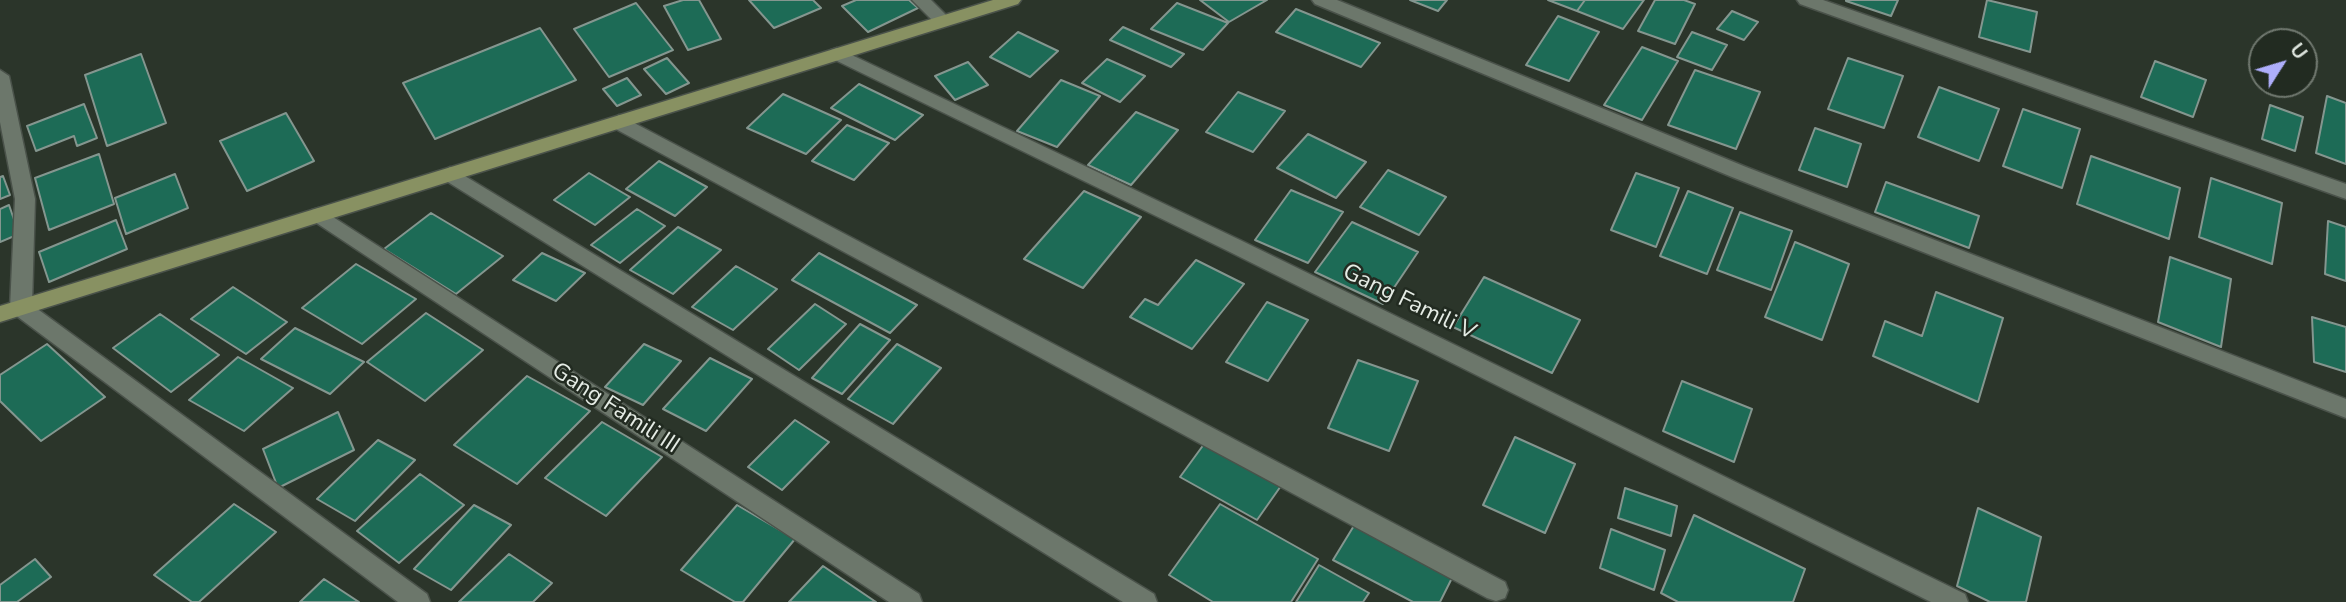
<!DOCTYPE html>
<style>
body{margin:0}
#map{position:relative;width:2346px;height:602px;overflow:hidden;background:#2b352a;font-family:"Nunito Sans",sans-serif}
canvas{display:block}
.north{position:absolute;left:2248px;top:28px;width:70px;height:70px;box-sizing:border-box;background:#222b21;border:2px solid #70786f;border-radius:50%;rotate:53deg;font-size:19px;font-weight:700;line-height:28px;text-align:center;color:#e5ece5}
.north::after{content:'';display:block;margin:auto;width:24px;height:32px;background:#aeaefb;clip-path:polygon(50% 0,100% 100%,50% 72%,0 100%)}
</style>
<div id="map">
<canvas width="2346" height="602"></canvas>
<div class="north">U</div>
</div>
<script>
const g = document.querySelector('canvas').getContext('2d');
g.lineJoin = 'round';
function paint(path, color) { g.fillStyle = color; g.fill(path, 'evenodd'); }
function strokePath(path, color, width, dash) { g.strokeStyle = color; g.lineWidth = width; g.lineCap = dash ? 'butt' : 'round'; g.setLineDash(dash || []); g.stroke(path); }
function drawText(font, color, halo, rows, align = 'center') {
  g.font = font + ' "Nunito Sans",sans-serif'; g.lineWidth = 5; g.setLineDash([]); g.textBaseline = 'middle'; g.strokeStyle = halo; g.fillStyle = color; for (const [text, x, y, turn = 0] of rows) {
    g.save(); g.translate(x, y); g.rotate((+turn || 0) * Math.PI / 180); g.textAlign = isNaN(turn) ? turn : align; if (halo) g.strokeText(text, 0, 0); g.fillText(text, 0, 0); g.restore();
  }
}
const building = new Path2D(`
 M683 0H699L721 39 688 50 664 6Z
 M749 0H813L821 8 774 28Z
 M856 0H909L918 8 868 32 842 6Z
 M1200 0H1267L1229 22Z
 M1410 0H1447L1438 11Z
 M1548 0H1585L1577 11Z
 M1585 0H1644L1623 29 1577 11Z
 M1655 0H1684L1695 4 1675 44 1638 31Z
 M1898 0 1891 16 1846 1V0Z
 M1987 0 2037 12 2030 52 1979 37Z
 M636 3 673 50 609 77 574 29Z
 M1177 3 1228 23 1203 50 1151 29Z
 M1296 9 1380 43 1361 67 1276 32Z
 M1732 11 1758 22 1744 40 1717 29Z
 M1558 16 1599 32 1569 81 1526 65Z
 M1123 27 1184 54 1171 67 1110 40Z
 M540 28 576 80 435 139 403 83Z
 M1018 32 1058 51 1030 77 990 57Z
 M1692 32 1727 45 1712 70 1677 57Z
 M1642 47 1678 61 1642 120 1604 105Z
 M141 54 166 123 107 146 85 75Z
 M667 58 689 83 666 94 644 69Z
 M1848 58 1903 76 1884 128 1828 109Z
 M1107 59 1145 76 1120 102 1082 83Z
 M2155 61 2206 80 2193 117 2141 97Z
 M968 62 988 85 955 100 935 76Z
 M1695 70 1760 92 1736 149 1668 125Z
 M627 78 641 95 617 106 603 89Z
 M1061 80 1100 96 1057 147 1017 131Z
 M859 84 923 115 895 140 831 108Z
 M1939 87 1999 109 1979 161 1918 137Z
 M1238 92 1285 111 1253 152 1206 132Z
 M783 94 841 120 806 154 747 128Z
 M2327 96 2346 103V164L2316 153Z
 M84 104 97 138 77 146 74 136 36 151 27 126Z
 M2270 105 2303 117 2295 151 2262 139Z
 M2023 109 2080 129 2062 188 2003 166Z
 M1136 112 1178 130 1131 185 1088 165Z
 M286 113 314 161 247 191 220 141Z
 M847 125 889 143 854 180 812 161Z
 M1815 128 1861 144 1847 187 1799 170Z
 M1308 134 1366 162 1336 198 1277 168Z
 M99 154 114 204 49 230 35 178Z
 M2091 156 2180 188 2169 239 2077 204Z
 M659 161 707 187 675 216 626 189Z
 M1388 170 1446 197 1419 235 1360 207Z
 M589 173 630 197 595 225 554 200Z
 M1636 173 1679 188 1656 247 1611 230Z
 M175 174 188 208 126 234 115 198Z
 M3 176 10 195 0 199V177Z
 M2211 178 2282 203 2272 264 2199 237Z
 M1886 182 1979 216 1969 248 1875 212Z
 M1291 190 1343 212 1308 263 1255 240Z
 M1084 191 1141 217 1083 288 1024 259Z
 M1688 191 1733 208 1707 274 1660 256Z
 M9 205 19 234 0 242V209Z
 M637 209 665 226 620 263 591 245Z
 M1740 212 1792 231 1771 290 1717 270Z
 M431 213 503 256 456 294 384 249Z
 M116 220 127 249 49 282 39 252Z
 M2328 221 2346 227V281L2325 274Z
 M1352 222 1418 252 1383 304 1315 272Z
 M678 227 721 250 673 294 630 270Z
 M1795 242 1849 264 1822 340 1765 317Z
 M542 253 585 273 556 301 513 280Z
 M819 253 917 305 890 333 792 280Z
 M2170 257 2231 279 2221 347 2158 322Z
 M1196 260 1244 284 1192 349 1130 317 1145 299 1158 305Z
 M356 264 416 299 362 344 302 308Z
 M736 266 777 289 733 330 692 307Z
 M1484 277 1580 320 1552 373 1453 327Z
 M233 287 287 322 246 354 191 319Z
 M1936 292 2003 318 1978 402 1873 356 1885 321 1922 336Z
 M1267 302 1308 320 1268 381 1226 362Z
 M815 304 846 324 799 370 768 349Z
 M426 313 483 350 425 401 367 362Z
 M160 314 219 355 171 392 113 348Z
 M2312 317 2346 327V372L2314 362Z
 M860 324 890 340 842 394 812 378Z
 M295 328 364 362 330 394 261 359Z
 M47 344 105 397 41 441 0 401V375Z
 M644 344 681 361 643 405 605 387Z
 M897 344 941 368 893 424 848 399Z
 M238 357 293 388 244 431 189 400Z
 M710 358 752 379 706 431 663 409Z
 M1358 360 1418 381 1389 451 1328 428Z
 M527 376 590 411 517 484 454 445Z
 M1682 381 1752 409 1734 462 1663 431Z
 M338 412 354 450 278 488 263 449Z
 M795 420 829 442 782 490 748 467Z
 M602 422 662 457 606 516 545 478Z
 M1515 437 1575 464 1545 533 1483 505Z
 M378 440 415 460 355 521 317 499Z
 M1207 440 1283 483 1257 520 1180 477Z
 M420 474 464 505 399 563 357 531Z
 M1625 488 1677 506 1671 536 1618 518Z
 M234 504 276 532 199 602H192L154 575Z
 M1220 504 1318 559 1291 602H1213L1169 575Z
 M474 505 511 525 451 590 414 569Z
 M737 505 795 539 743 602H735L681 570Z
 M1978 508 2041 537 2026 602H1990L1957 586Z
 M1694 515 1805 569 1793 602H1678L1661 593Z
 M1355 524 1453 576 1440 602H1413L1333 560Z
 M1611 529 1665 550 1654 590 1600 568Z
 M509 554 552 583 533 602H459Z
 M35 559 51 577 17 602H0V585Z
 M1319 565 1369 593 1363 602H1296Z
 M823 566 876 602H789Z
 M324 579 359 602H300Z`);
paint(building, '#1d6b56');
strokePath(building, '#84968f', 2);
const minor = new Path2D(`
 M912 0H931L952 21 943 27 937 25Z
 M1312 0H1337L1746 167 2346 399V418L1732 177 1315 4Z
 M1797 0H1823L2346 184V199L1800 4Z
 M837 48 1240 240 1965 594 1968 602H1931L1226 250 831 58 828 54 831 50Z
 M0 70 9 76 35 199 32 305 427 594 430 602H398L14 314 10 308 15 199 0 122Z
 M619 115 1505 582 1508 590 1505 598 1496 601 1487 598 612 127 610 122Z
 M450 167 1154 594 1157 602H1123L443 179 440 174Z
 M319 208 919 594 922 602H889L312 220 309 215 312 210Z`);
const major = new Path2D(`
 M993 0H1021L1018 4 0 322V306Z`);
strokePath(minor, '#4a524a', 3);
strokePath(major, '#4a524a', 3);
paint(minor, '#6c776b');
paint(major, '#889162');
drawText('23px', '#e5ece5', '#222b21', [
 ["Gang Famili V",1409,303,26],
 ["Gang Famili III",615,409,33]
]);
</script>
